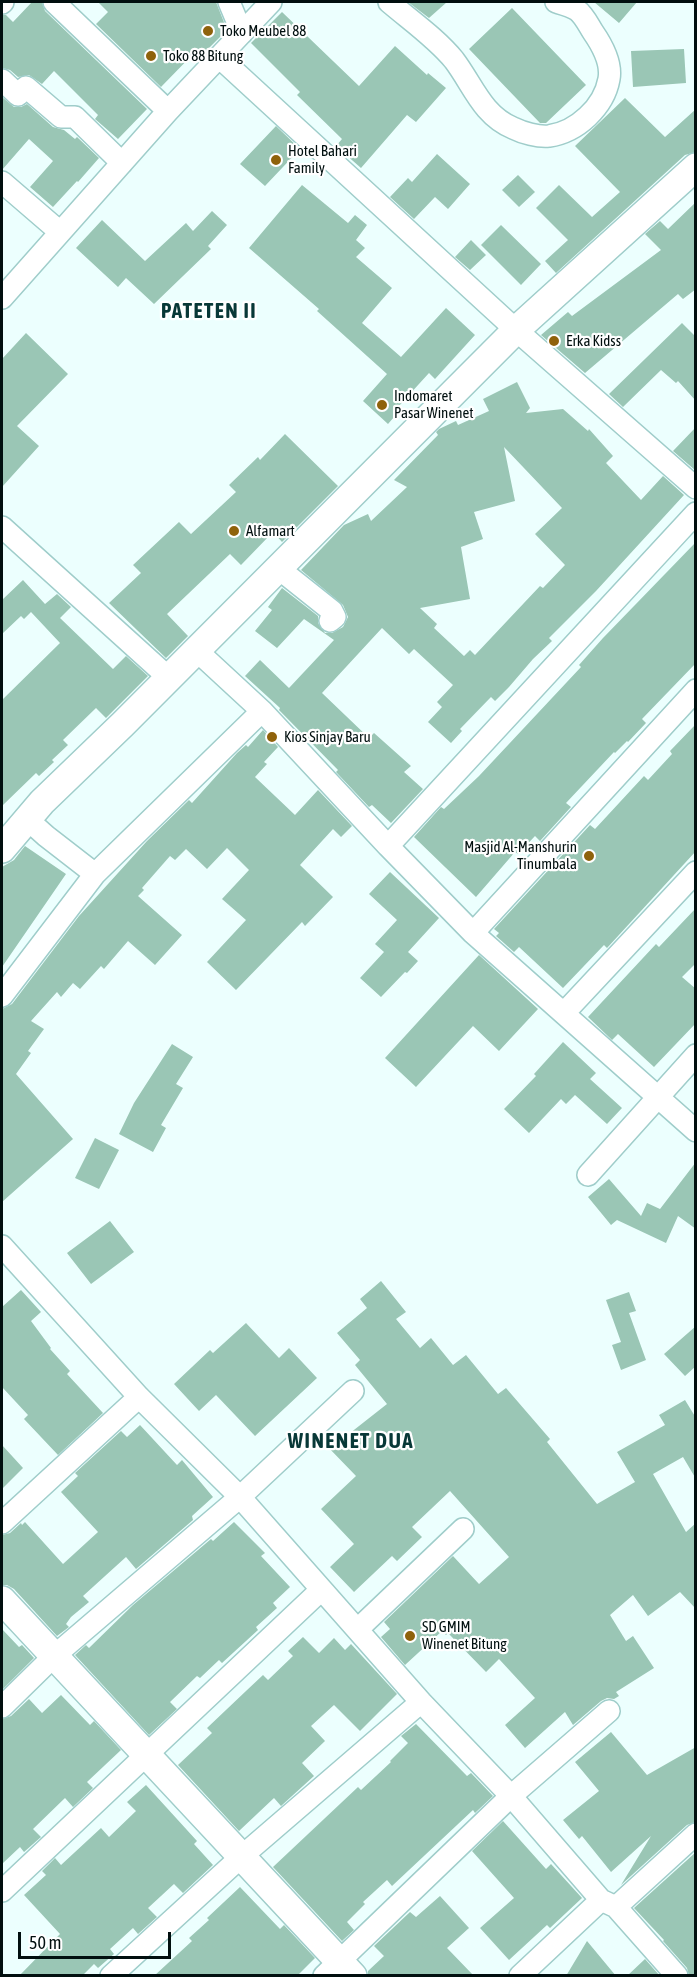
<!DOCTYPE html>
<style>
body{margin:0}
#map{position:relative;width:697px;height:1977px;overflow:hidden;background:#ecfffe;font-family:"Asap Condensed",sans-serif}
canvas{display:block}
.frame{position:absolute;inset:0;border:3px solid #010f0f;pointer-events:none}
.scale{position:absolute;left:18px;top:1932px;width:153px;height:27px;box-sizing:border-box;border:3px solid #010f0f;border-top:0;padding-left:8px;font-size:18px;line-height:21px;white-space:nowrap;color:#010f0f;-webkit-text-stroke:4px #fff;paint-order:stroke}
</style>
<div id="map">
<canvas width="697" height="1977"></canvas>
<div class="frame"></div>
<div class="scale">50 m</div>
</div>
<script>
const g = document.querySelector('canvas').getContext('2d');
g.lineJoin = 'round';
function paint(path, color) { g.fillStyle = color; g.fill(path, 'evenodd'); }
function strokePath(path, color, width, dash) { g.strokeStyle = color; g.lineWidth = width; g.lineCap = dash ? 'butt' : 'round'; g.setLineDash(dash || []); g.stroke(path); }
function drawText(font, color, halo, rows, align = 'center') {
  g.font = font + ' "Asap Condensed",sans-serif'; g.lineWidth = 4.5; g.setLineDash([]); g.textBaseline = 'middle'; g.strokeStyle = halo; g.fillStyle = color; for (const [text, x, y, turn = 0] of rows) {
    g.save(); g.translate(x, y); g.rotate((+turn || 0) * Math.PI / 180); g.textAlign = isNaN(turn) ? turn : align; if (halo) g.strokeText(text, 0, 0); g.fillText(text, 0, 0); g.restore();
  }
}
paint(new Path2D(`
 M32 2H42L45 11 147 109 118 139 95 119 98 115 54 71 42 84 29 75 18 77 10 70 2 68V15H6L13 22Z
 M98 2H216L227 30 203 54 198 49 161 87 96 24 108 12Z
 M408 2H447L429 18Z
 M594 2H637L619 23Z
 M512 8 586 85 546 123H540L469 49Z
 M282 12 359 86 395 46 427 75 428 73 446 88 416 122 407 115 361 168 336 146 342 139 297 95 300 92 251 43Z
 M684 49 686 83 633 87 631 51Z
 M2 97 14 107H21L27 104 53 127 64 130 75 139 77 137 99 158 78 182 77 181 53 207 30 187 53 161 29 139 2 170Z
 M625 98 665 137 696 109V152L685 155 556 273 545 261 568 240 536 208 559 185 592 217 620 192 575 146Z
 M276 126 300 149 265 186 240 164Z
 M437 154 470 184 448 209 435 197 414 219 390 197 408 178 412 182Z
 M518 175 535 192 519 207 502 190Z
 M302 185 348 223 355 215 367 225 356 240 365 248 356 257 392 288 362 323 401 357 446 308 475 335 435 379 429 373 398 407 401 409 388 424 363 401 387 374 317 311 319 309 249 248Z
 M696 202V289L683 299 678 294 585 373 541 335 568 312 572 316 661 250 645 234 660 221 668 229Z
 M212 211 227 225 208 246 211 249 154 304 126 278 118 287 76 248 102 220 145 261 186 223 193 231Z
 M501 225 541 264 521 285 481 245Z
 M471 240 486 255 470 270 455 257Z
 M682 323 696 337V401L678 381 676 383 661 370 623 407 609 394Z
 M26 333 68 374 17 426 39 446 2 487V359Z
 M517 382 530 408 526 413 563 409 588 431 589 429 613 456 606 463 641 500 663 476 684 495 596 591 549 638 552 641 533 659 509 687 495 701 491 697 460 729 462 731 451 743 428 722 442 707 437 702 453 685 414 649 409 654 382 628 322 693 369 738 374 733 411 766 404 772 423 789 391 823 372 805 369 807 336 772 338 770 279 710 280 708 245 676 260 660 289 688 334 640 304 619 277 648 255 631 272 610 268 607 282 588 318 616V623L325 633H332L343 627 348 617 343 605 301 570 344 525 368 514 371 521 407 487 394 480 438 435 436 432 439 429 456 421 458 425 489 411 483 399ZM504 447 562 508 535 534 565 565 543 588 540 586 475 655 470 650 464 656 434 628 437 624 420 608 470 599 461 547 483 539 474 512 515 501Z
 M696 427V471L673 451Z
 M285 434 338 486 282 542 273 532 241 565 230 554 167 614 188 636 166 658 109 603 141 573 133 565 179 522 191 534 236 492 229 485 258 457 260 460Z
 M696 542V663L642 719 646 723 628 742 627 741 615 753 614 752 566 803 571 807 540 841 535 836 518 854 515 852 476 897 414 837 441 807 444 809 479 776 581 667 579 665 603 638Z
 M23 580 45 604 57 594 71 607 60 618 113 669 126 656 148 676 106 718 96 708 63 740 68 745 52 760 54 762 39 776 36 773 2 806V700L60 643 31 612 24 619 21 616 2 634V600Z
 M696 724V851L607 948 604 945 563 988 519 947 514 952 496 936 499 933 494 929 590 825 595 829 644 776 648 780 672 754 670 751Z
 M263 730 278 747 264 762 267 764 255 777 295 815 318 790 352 826 341 837 333 829 300 865 333 897 305 926 302 922 236 990 207 962 246 920 222 899 249 870 227 848 207 869 186 849 175 860 170 856 142 888 144 890 138 896 182 935 155 965 128 941 104 969 101 966 80 989 73 983 61 997 57 992 31 1021 44 1029 28 1051 31 1053 16 1074 73 1139 2 1202V1009L12 1004 79 916 147 841 189 800 192 803 237 753 246 745 248 747Z
 M25 846 66 874 2 967V867L14 860Z
 M390 872 439 918 408 952 418 961 407 973 405 972 381 997 360 978 384 952 375 944 397 920 369 894Z
 M696 908V963L682 977 696 989V1023L654 1067 618 1034 612 1040 588 1017 656 944 659 947Z
 M479 955 538 1009 499 1051 473 1026 416 1087 385 1058Z
 M563 1042 596 1073 590 1079 622 1108 607 1124 575 1095 566 1104 561 1099 529 1133 504 1109 536 1076 534 1074Z
 M172 1044 193 1057 176 1084 183 1088 161 1125 166 1128 153 1152 119 1134 134 1103Z
 M95 1138 119 1150 99 1189 75 1178Z
 M696 1162V1229L678 1216 666 1243 617 1220 611 1225 588 1197 609 1179 641 1216 647 1203 660 1209Z
 M110 1221 134 1252 91 1284 67 1253Z
 M381 1281 406 1312 396 1319 420 1348 431 1338 453 1365 466 1355 498 1394 506 1388 550 1439 547 1442 597 1504 635 1482 617 1452 665 1425 659 1415 685 1400 696 1418V1479L683 1457 653 1474 686 1532 696 1523V1609L680 1592 648 1616 633 1595 610 1615 626 1641 633 1636 654 1668 616 1692 619 1696 614 1699 607 1698 601 1701 573 1725 565 1712 525 1748 505 1725 535 1698 499 1659 486 1672 448 1633 446 1635 442 1631 405 1665 381 1637 390 1629 384 1622 453 1556 479 1584 509 1557 450 1491 412 1527 422 1537 397 1561 392 1556 354 1592 330 1567 354 1544 321 1509 356 1476 326 1445 340 1432 345 1437 387 1404 355 1365 360 1360 337 1333 367 1308 360 1299Z
 M21 1290 41 1312 31 1321 51 1348 50 1349 70 1371 67 1374 103 1413 58 1455 24 1419 28 1415 2 1387V1307Z
 M629 1292 636 1311 629 1313 646 1360 621 1370 612 1345 621 1342 606 1300Z
 M246 1323 279 1358 289 1348 317 1378 255 1436 216 1395 199 1411 174 1384 210 1350 213 1353Z
 M696 1326V1366L685 1376 664 1354Z
 M140 1425 177 1465 182 1460 213 1497 192 1516 193 1520 136 1569 126 1557 83 1596 89 1602 71 1617 66 1624 69 1627 57 1636 14 1589 7 1585H2V1535L10 1533 21 1523 22 1525 25 1522 63 1564 98 1532 61 1492 78 1476 75 1473 121 1431 127 1437Z
 M2 1445 23 1468 2 1489Z
 M234 1522 265 1553 261 1556 290 1587 273 1603 277 1608 256 1627 258 1630 222 1663 219 1660 200 1678 197 1676 170 1702 177 1709 149 1735 75 1655 86 1645 89 1648 133 1605 211 1539 213 1541Z
 M2 1629 19 1647 22 1645 34 1658 2 1690Z
 M303 1637 319 1653 334 1638 345 1650 351 1644 397 1694 360 1731 334 1705 311 1726 325 1741 302 1763 314 1776 281 1806 274 1798 239 1831 178 1765 212 1733 207 1728 246 1691 263 1675 268 1680 293 1656 288 1651Z
 M61 1695 90 1725 94 1721 121 1750 87 1782 93 1788 73 1807 65 1798 33 1829 41 1837 24 1852 20 1847 2 1864V1719L11 1716 29 1699 42 1713Z
 M416 1724 467 1776 471 1773 493 1796 475 1813 473 1810 392 1886 387 1880 363 1902 365 1904 347 1922 354 1930 342 1941 273 1867 358 1787 361 1790 391 1762 390 1761 408 1743 401 1736Z
 M611 1732 647 1775 696 1747V1822L687 1825 621 1885 651 1836 611 1872 582 1836 579 1839 563 1820 599 1791 575 1762Z
 M146 1785 197 1841 194 1844 213 1865 183 1893 174 1884 148 1908 157 1917 138 1934 133 1928 110 1949 114 1954 98 1968 94 1964 82 1976H19L60 1934 24 1895 46 1875 42 1871 55 1858 61 1865 101 1828 109 1837 136 1811 127 1802Z
 M503 1821 546 1869 551 1864 582 1898 550 1928 547 1925 509 1960 480 1928 514 1898 472 1851Z
 M696 1852V1976H689L687 1968 663 1941 664 1940 634 1908Z
 M240 1887 280 1929 284 1925 315 1958 297 1976H154L192 1941 189 1938 209 1920 207 1918Z
 M440 1896 469 1928 447 1948 474 1976H368V1971L384 1956 374 1946 410 1912 416 1917Z
 M587 1941 616 1976H566Z
 M645 1959 660 1976H627Z`), '#9ac6b5');
const minor = new Path2D(`
 M54 2 168 111
 M229 2 242 33
 M389 2C410 20 436 38 454 60 473 85 482 115 513 128 523 133 538 137 549 136 577 132 604 107 609 79 612 63 602 45 593 32 589 26 584 15 577 10 571 6 563 4 556 2
 M2 3 3 2
 M219 57 516 330 696 488
 M2 80 18 95 26 87 61 117H75L122 163
 M2 182 60 232
 M2 298 168 111 271 2
 M2 527 169 678
 M278 568 332 611 335 617 330 621
 M196 650 262 711 388 846 473 933 696 1131
 M27 819 46 836 95 874
 M388 846 696 513
 M473 933 696 690
 M2 996 95 874 262 711
 M564 1013 696 872
 M588 1175 696 1055
 M2 1246 139 1397 240 1497 421 1702 511 1796 601 1900 616 1907 677 1976
 M2 1523 139 1397
 M358 1629 463 1529
 M2 1707 53 1657 240 1497 353 1391
 M2 1891 321 1590
 M616 1907 696 1834
 M111 1976 241 1857 421 1702
 M324 1976 511 1796 609 1711
 M520 1976 601 1900`);
const tertiary = new Path2D(`
 M2 849 42 802 123 724 516 330 696 167
 M2 1600 353 1976`);
strokePath(minor, '#9fcdca', 24);
strokePath(tertiary, '#9fcdca', 30);
strokePath(minor, '#fff', 21);
strokePath(tertiary, '#fff', 27);
for (const [x, y, r, color] of [
 [208,31,6,"#8f620b"],
 [151,56,6,"#8f620b"],
 [276,160,6,"#8f620b"],
 [554,341,6,"#8f620b"],
 [382,405,6,"#8f620b"],
 [234,531,6,"#8f620b"],
 [272,737,6,"#8f620b"],
 [589,856,6,"#8f620b"],
 [410,1636,6,"#8f620b"]
]) { const dot = new Path2D(); dot.arc(x, y, r, 0, 2 * Math.PI); g.fillStyle = color; g.fill(dot); strokePath(dot, '#fff', 2); }
drawText('15px', '#010f0f', '#fff', [
 ["Toko Meubel 88",220,31],
 ["Toko 88 Bitung",163,56],
 ["Hotel Bahari",288,151],
 ["Family",288,168],
 ["Erka Kidss",566,341],
 ["Indomaret",394,396],
 ["Pasar Winenet",394,413],
 ["Alfamart",246,531],
 ["Kios Sinjay Baru",284,737],
 ["Masjid Al-Manshurin",577,847,"right"],
 ["Tinumbala",577,864,"right"],
 ["SD GMIM",422,1627],
 ["Winenet Bitung",422,1644]
], 'left');
g.letterSpacing = '1.5px';
drawText('bold 21px', '#083837', '#fff', [
 ["PATETEN II",209,311],
 ["WINENET DUA",351,1441]
]);
g.letterSpacing = '0px';
</script>
